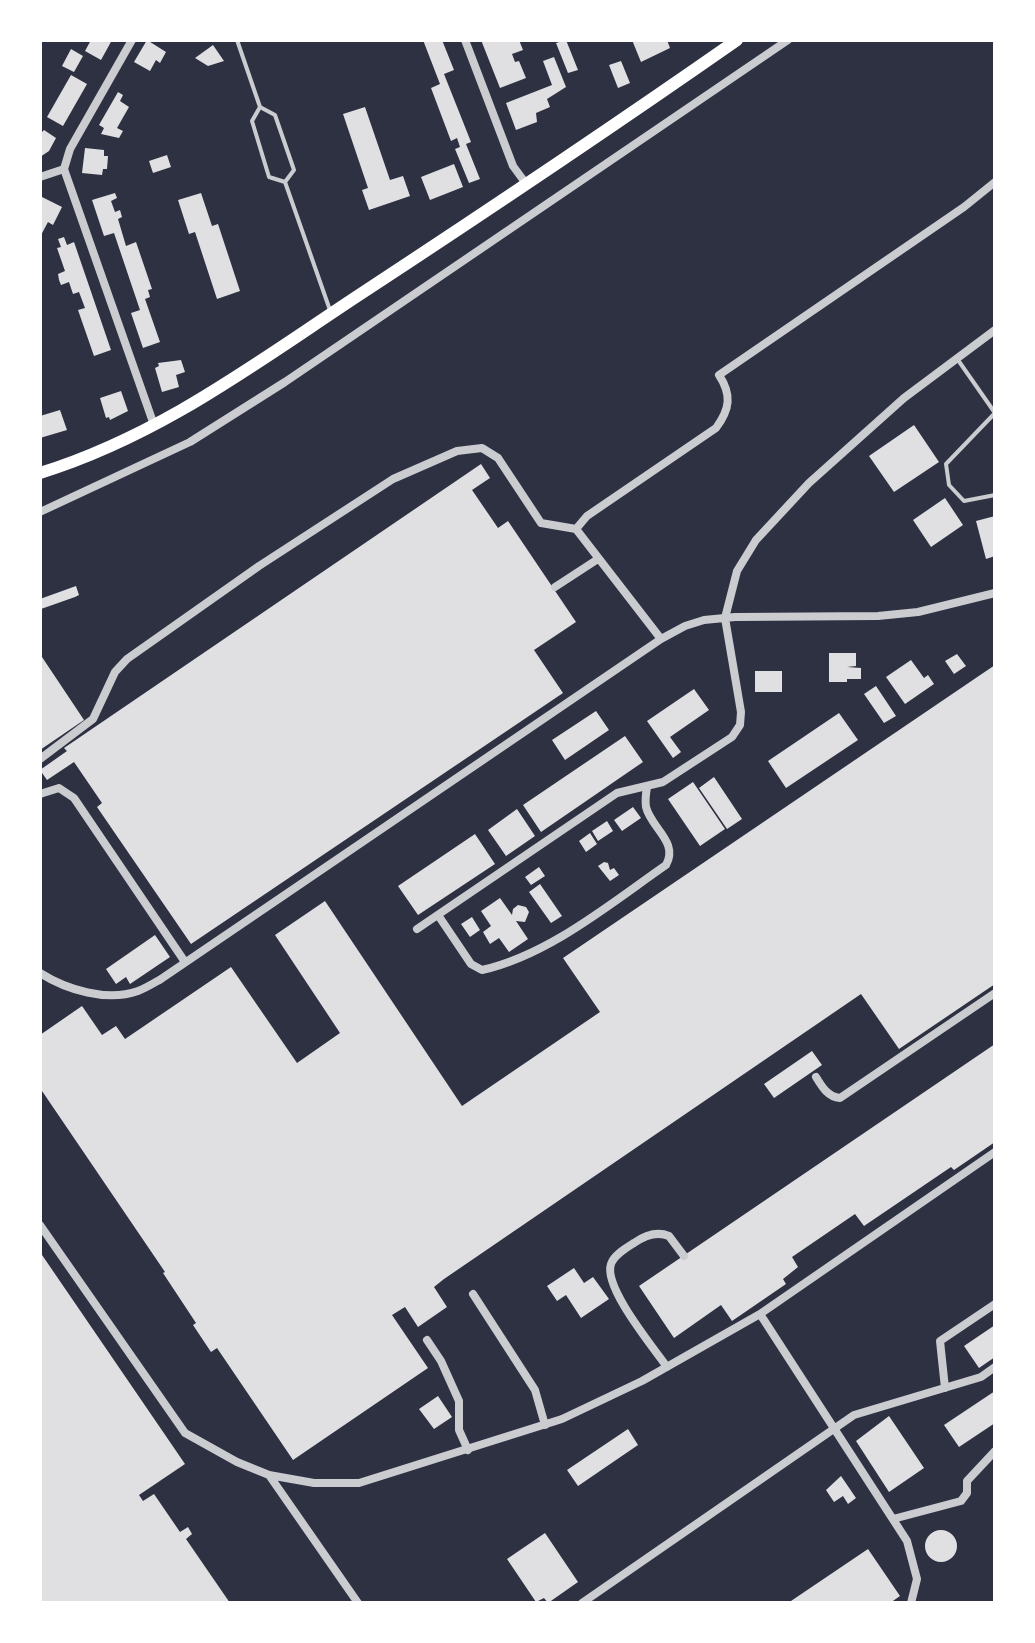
<!DOCTYPE html>
<style>
body{margin:0}
#map{position:relative;width:1035px;height:1643px;overflow:hidden;background:#2d3142;font-family:Montserrat,sans-serif}
canvas{display:block}
.frame{position:absolute;inset:0;border:42px solid #fff;pointer-events:none}
</style>
<div id="map">
<canvas width="1035" height="1643"></canvas>
<div class="frame"></div>
</div>
<script>
const g = document.querySelector('canvas').getContext('2d');
g.lineJoin = 'round';
function paint(path, color) { g.fillStyle = color; g.fill(path, 'evenodd'); }
function strokePath(path, color, width, dash) { g.strokeStyle = color; g.lineWidth = width; g.lineCap = dash ? 'butt' : 'round'; g.setLineDash(dash || []); g.stroke(path); }
paint(new Path2D(`
 M91 40H112L101 60 85 51Z
 M147 40 166 52 160 63 156 60 150 71 134 62Z
 M423 40H442L454 70 444 74 471 142 466 144 480 179 469 183 455 149 460 147 457 138 451 141 431 88 440 84Z
 M481 40H519L523 50 512 54 515 62 519 61 526 78 500 88Z
 M566 40 578 70 568 73 556 43Z
 M632 40H667L670 48 641 62Z
 M213 45 224 61 208 66 195 58Z
 M71 49 83 56 74 72 62 66Z
 M554 57 566 87 547 99 550 107 536 113 537 122 516 130 506 103 552 85 543 61Z
 M621 61 630 83 618 88 609 65Z
 M71 75 87 84 63 126 47 117Z
 M118 92 123 95 120 101 129 107 117 128 123 131 119 138 101 134 104 128 99 125Z
 M365 107 390 180 403 176 410 196 369 210 362 190 368 188 343 114Z
 M44 130 56 138 49 151 40 157V134Z
 M85 148 104 150V156H108L107 169H103L102 175 82 173Z
 M167 155 171 167 153 173 149 161Z
 M454 164 463 187 430 200 421 177Z
 M115 193 117 198 111 201 115 212 120 210 122 217 118 219 126 246 136 242 152 289 148 290 150 297 145 299 160 342 143 348 131 313 140 310 114 233 104 236 92 200Z
 M201 193 212 226 218 224 240 291 217 299 195 232 189 234 178 200Z
 M40 196 62 207 53 225 48 222 40 237Z
 M64 237 67 245 74 242 111 350 94 356 78 310 85 308 79 292 73 294 69 282 61 285 59 280 58 274 65 271 57 248 61 247 58 239Z
 M181 360 185 372 176 375 179 387 162 392 155 368 159 366 158 363Z
 M121 391 128 411 110 420 109 417 106 418 100 398Z
 M60 410 67 430 40 438V416Z
 M914 425 939 462 894 492 869 456Z
 M481 464 490 478 472 490 498 528 508 521 576 622 534 650 563 693 191 944 97 807 102 803 74 762 47 780 40 770 67 751 64 748Z
 M945 498 963 525 931 547 913 520Z
 M995 516V556L986 559 976 521Z
 M76 586 79 595 75 597 41 609 40 599Z
 M829 653H856V666L847 667 861 668V679H847V682H829Z
 M40 654 84 720 40 750Z
 M957 654 966 666 954 674 945 661Z
 M911 660 924 678 928 675 934 684 905 704 886 677Z
 M995 665V984L899 1049 861 994 444 1279 434 1287 447 1307 418 1327 405 1307 392 1315 428 1368 293 1460 217 1348 211 1352 193 1325 196 1323 163 1273 165 1272 40 1088V1035L82 1006 102 1035 116 1026 125 1039 231 967 297 1063 340 1033 275 935 325 901 462 1106 600 1012 563 958Z
 M755 671H782V692H755Z
 M876 686 896 716 884 723 864 694Z
 M694 689 709 710 670 737 681 752 673 758 647 721Z
 M596 711 609 730 565 760 552 740Z
 M839 713 858 740 786 788 768 761Z
 M625 736 643 762 541 832 523 805Z
 M714 777 742 819 727 829 699 788Z
 M693 782 725 829 700 846 668 799Z
 M633 807 641 818 622 831 614 820Z
 M517 809 535 836 506 856 488 830Z
 M607 821 613 831 598 841 592 831Z
 M590 833 597 844 586 852 579 841Z
 M475 834 495 864 418 915 398 886Z
 M604 862 608 863 610 870 614 868 619 875 610 881 598 866Z
 M539 867 545 876 531 885 525 877Z
 M540 884 562 916 551 923 529 892Z
 M500 898 512 915 513 909 518 905 526 907 529 912 525 922 516 921 528 939 509 952 499 938 490 944 483 932 491 926 481 911Z
 M472 917 480 930 470 937 461 924Z
 M155 935 170 957 130 984 126 977 116 984 106 969Z
 M995 1044V1142L954 1170 951 1167 864 1226 855 1214 792 1257 798 1267 783 1279 786 1284 732 1321 721 1305 674 1338 639 1286Z
 M812 1051 822 1065 774 1098 764 1084Z
 M40 1252 185 1464 139 1495 143 1501 154 1494 180 1532 188 1527 192 1534 186 1539 230 1603H40Z
 M574 1268 584 1283 593 1277 609 1299 581 1318 566 1295 557 1301 547 1286Z
 M995 1325V1357L979 1368 964 1346Z
 M995 1391V1423L959 1447 944 1425Z
 M438 1396 452 1417 434 1429 419 1409Z
 M889 1416 924 1468 889 1492 856 1441Z
 M628 1429 638 1445 578 1486 567 1470Z
 M841 1476 856 1498 848 1504 843 1496 834 1502 826 1490Z
 M925 1546a16 16 0 1 1 32 0a16 16 0 1 1-32 0Z
 M545 1533 578 1582 548 1603 544 1598 536 1602 507 1559Z
 M868 1549 900 1596 890 1603H788Z`), '#e0e0e3');
strokePath(new Path2D(`
 M237 40 260 107 252 121 269 177 285 182 331 313
 M260 107 275 115 294 170 285 182
 M958 360 995 413 946 464 949 485 964 501 995 495`), '#caccd0', 4);
strokePath(new Path2D(`
 M132 40 70 149 64 169 154 425
 M465 40 513 166 527 185
 M40 177 64 169
 M40 512 190 442 285 382 788 40
 M576 529 587 516 716 428C730 409 732 395 719 375L964 207 995 182
 M555 587 598 559
 M40 759 93 719 115 672 127 659 259 566 393 479 457 451 482 448 498 458 541 523 576 529 661 639
 M40 794 59 788 74 798 185 962
 M438 915 471 964 482 970C549 955 611 903 666 865 679 842 651 828 646 807 645 801 646 793 647 787
 M417 929 617 793 663 782 732 737 740 725 741 712 725 618 737 571 756 540 809 483 904 398 995 330
 M40 973C67 990 107 1002 138 991 146 988 154 983 161 979L661 639 685 626 704 620 735 617 878 616 918 612 995 593
 M816 1077C822 1087 828 1097 840 1098L995 993
 M40 1225 185 1433 237 1462 269 1475 314 1483H359L562 1419 642 1381 760 1314 995 1152
 M473 1294 535 1390 545 1425
 M760 1314 907 1541 917 1579 911 1603
 M427 1340 441 1361 459 1401V1430L468 1450
 M667 1367C653 1347 603 1287 611 1264 614 1255 626 1248 634 1243 644 1236 657 1231 669 1236L684 1256
 M945 1388 940 1341 995 1304
 M269 1475 358 1603
 M893 1519 961 1501 967 1493V1481L995 1451
 M582 1603 854 1415 981 1377 995 1367`), '#caccd0', 8);
strokePath(new Path2D(`
 M40 473C159 436 253 365 356 297 484 213 611 128 737 40`), '#fff', 12);
</script>
